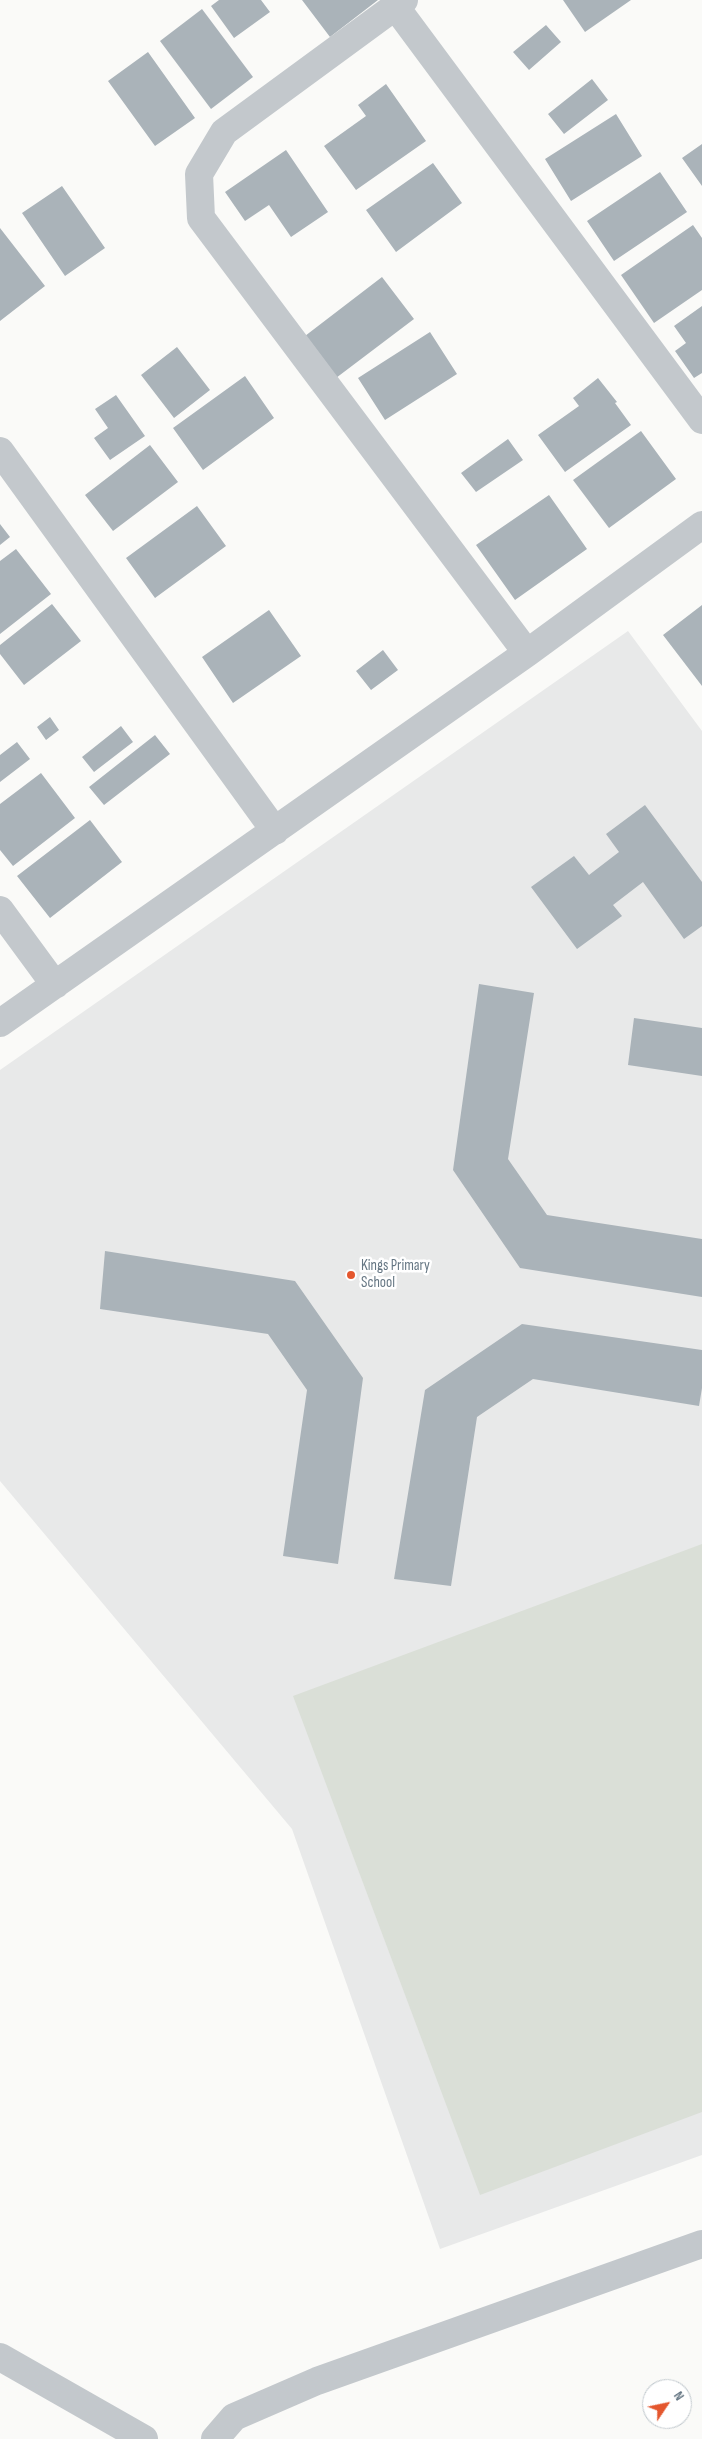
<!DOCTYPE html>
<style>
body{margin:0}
#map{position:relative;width:702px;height:2439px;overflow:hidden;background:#fafaf8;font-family:"Sofia Sans Condensed",sans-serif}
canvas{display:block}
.north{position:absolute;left:642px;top:2379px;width:50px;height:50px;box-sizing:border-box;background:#fff;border:1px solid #c1c8cd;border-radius:50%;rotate:56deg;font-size:14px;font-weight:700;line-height:20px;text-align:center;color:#657683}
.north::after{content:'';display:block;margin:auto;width:18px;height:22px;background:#e4572e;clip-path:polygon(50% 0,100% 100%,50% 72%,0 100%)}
</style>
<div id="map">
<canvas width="702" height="2439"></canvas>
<div class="north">N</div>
</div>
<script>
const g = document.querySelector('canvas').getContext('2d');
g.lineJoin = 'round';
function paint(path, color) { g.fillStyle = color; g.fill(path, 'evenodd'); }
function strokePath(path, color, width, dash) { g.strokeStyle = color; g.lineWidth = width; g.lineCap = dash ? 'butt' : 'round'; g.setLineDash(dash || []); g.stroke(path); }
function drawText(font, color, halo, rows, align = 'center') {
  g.font = font + ' "Sofia Sans Condensed",sans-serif'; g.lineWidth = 5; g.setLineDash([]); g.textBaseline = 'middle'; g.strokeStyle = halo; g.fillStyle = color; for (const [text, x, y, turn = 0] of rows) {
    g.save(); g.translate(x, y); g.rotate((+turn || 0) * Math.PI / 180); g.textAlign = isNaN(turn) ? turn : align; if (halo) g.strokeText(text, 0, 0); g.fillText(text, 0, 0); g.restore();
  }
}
paint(new Path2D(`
 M628 631 702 731V2155L440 2249 292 1829 0 1481V1070Z`), '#e8e9e9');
paint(new Path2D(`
 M702 1544V2112L480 2195 293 1696Z`), '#dadfd7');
paint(new Path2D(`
 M219 0H261L270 12 234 38 211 6Z
 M302 0H378L330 37Z
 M563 0H631L585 32Z
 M202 9 253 77 211 109 160 41Z
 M546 25 561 42 529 70 513 52Z
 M148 52 195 118 155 146 108 81Z
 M592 79 608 100 564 134 548 114Z
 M386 84 426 141 356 190 324 146 366 116 358 105Z
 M616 114 642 156 571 201 545 159Z
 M702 144V186L682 158Z
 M286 150 328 212 291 237 269 205 245 221 225 192Z
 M433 163 462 203 396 252 366 210Z
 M660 172 687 212 614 261 587 221Z
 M62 186 105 248 65 276 22 213Z
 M693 225 702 238V290L654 323 621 275Z
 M0 228 45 286 0 321Z
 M382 277 414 319 336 378 305 336Z
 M702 306V373L694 378 675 351 686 343 674 326Z
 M430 332 457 374 385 420 358 378Z
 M177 347 210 390 174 418 141 375Z
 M245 376 274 418 203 470 173 428Z
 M598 378 617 402 615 403 631 425 565 472 538 435 579 406 573 398Z
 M116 395 145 436 110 460 94 438 108 428 95 409Z
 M641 431 676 479 609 528 573 480Z
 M508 439 523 460 476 492 461 473Z
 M150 445 178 482 113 531 85 495Z
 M549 495 587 549 515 600 476 545Z
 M197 506 226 546 155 598 126 558Z
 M0 524 10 537 0 545Z
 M16 549 51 594 0 634V561Z
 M52 604 81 641 24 685 0 654V645Z
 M702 605V686L663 635Z
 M269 610 301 656 233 703 202 657Z
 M383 650 398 670 371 690 356 671Z
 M50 717 59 730 46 740 37 727Z
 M121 726 133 742 94 772 82 757Z
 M155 735 170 754 104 805 89 787Z
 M17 742 30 759 0 782V755Z
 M41 773 75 818 13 866 0 850V804Z
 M645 805 702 882V926L684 939 643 882 613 905 622 916 577 949 531 887 574 856 589 875 619 852 606 834Z
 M90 820 122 862 50 918 17 876Z
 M479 984 534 993 508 1159 547 1215 702 1239V1297L520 1268 453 1170Z
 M634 1018 702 1028V1076L628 1065Z
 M105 1251 295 1281 363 1378 338 1564 283 1556 307 1390 268 1334 100 1309Z
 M522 1324 702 1350V1388L699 1406 533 1379 477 1417 451 1586 394 1579 425 1390Z`), '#aab3b9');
strokePath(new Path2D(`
 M404 0 224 132 199 174 201 218 527 653
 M395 6 702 420
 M0 451 275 831
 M0 910 55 985
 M0 1023 527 653 702 525
 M0 2357 144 2439
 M215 2439 234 2417 317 2381 702 2244`), '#c3c8cc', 28);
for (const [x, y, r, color] of [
 [351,1275,5,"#e4572e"]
]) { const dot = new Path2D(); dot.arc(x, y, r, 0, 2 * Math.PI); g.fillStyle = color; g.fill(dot); strokePath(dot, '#fff', 2); }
drawText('15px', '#657683', '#fff', [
 ["Kings Primary",361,1266],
 ["School",361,1283]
], 'left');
</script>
